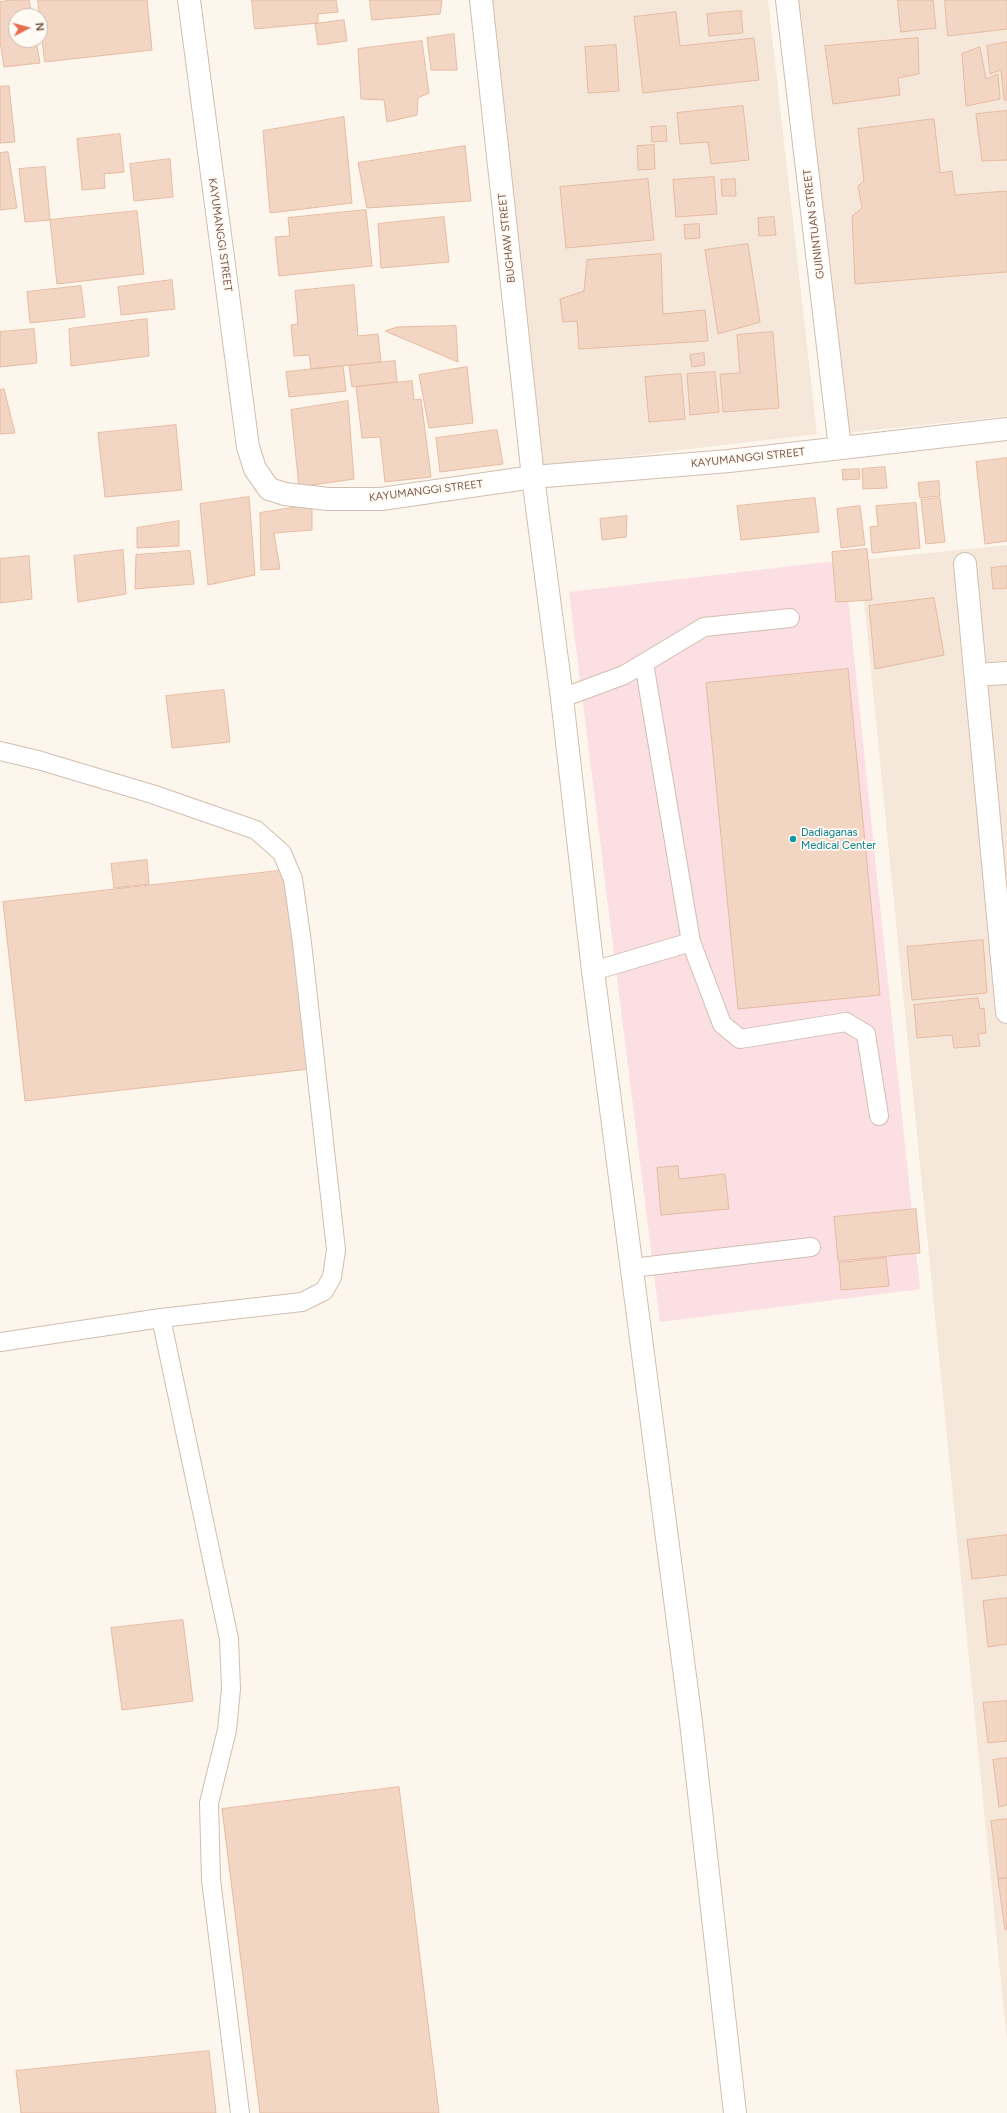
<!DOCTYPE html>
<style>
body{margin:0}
#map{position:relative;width:1007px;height:2113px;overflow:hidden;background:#fdf6ec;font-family:Figtree,sans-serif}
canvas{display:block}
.north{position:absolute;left:8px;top:8px;width:40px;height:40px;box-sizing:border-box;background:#fffaf3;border:1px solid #cabbb1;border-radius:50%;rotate:84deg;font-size:11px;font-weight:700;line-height:16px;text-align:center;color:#7a5c4d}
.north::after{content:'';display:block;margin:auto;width:14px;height:18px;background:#e76f51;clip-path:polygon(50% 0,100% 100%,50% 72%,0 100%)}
</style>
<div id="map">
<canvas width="1007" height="2113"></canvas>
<div class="north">N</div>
</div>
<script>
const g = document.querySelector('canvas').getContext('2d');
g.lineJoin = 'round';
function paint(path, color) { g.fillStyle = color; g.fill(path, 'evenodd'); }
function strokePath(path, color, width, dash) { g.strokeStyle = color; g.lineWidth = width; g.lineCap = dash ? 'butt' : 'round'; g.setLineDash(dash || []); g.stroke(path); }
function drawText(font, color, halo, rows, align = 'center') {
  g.font = font + ' Figtree,sans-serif'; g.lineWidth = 3.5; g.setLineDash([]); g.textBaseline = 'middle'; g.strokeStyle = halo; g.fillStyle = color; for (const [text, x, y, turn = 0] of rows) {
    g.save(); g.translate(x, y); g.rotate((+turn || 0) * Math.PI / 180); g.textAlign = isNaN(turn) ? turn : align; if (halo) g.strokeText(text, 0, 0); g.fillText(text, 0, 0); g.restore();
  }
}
paint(new Path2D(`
 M488 0H768L817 434 537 467Z
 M797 0H1007V416L846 433Z
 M1007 545V2042L860 560Z`), '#f5e8da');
paint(new Path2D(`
 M844 560 920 1289 660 1322 569 592Z`), '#fbdfe3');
const building = new Path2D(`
 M12 0H29L32 16H16V40H36L40 63 4 67 0 41V2Z
 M38 0H147L152 50 45 62Z
 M252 0H336L338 12 318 14V23L255 29Z
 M370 0H442L440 14 372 20Z
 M898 0H933L936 28 901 32Z
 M945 0H1007V29L948 36Z
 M741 11 743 33 709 36 707 14Z
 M676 12 680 46 754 38 759 80 643 93 634 17Z
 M344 20 347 41 318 45 315 24Z
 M454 34 457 70H431L427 38Z
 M918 38 919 74 898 78 900 95 833 104 825 46Z
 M422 41 429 93 418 98 417 115 387 122 384 100 361 99 358 49Z
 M1007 42V100H1004L1001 70 990 74 987 46Z
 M616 45 619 91 588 93 585 47Z
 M980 47 986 79 998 74 1000 99 966 106 962 54Z
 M9 86 15 142 0 143V87Z
 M743 106 749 160 711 164 708 142 680 144 677 113Z
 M1007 111V160L982 161 976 114Z
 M344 117 352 203 270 213 263 131Z
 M934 119 940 173 952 171 955 195 1007 191V272L855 284 852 216 862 208 858 186 864 181 858 129Z
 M666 126 667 141 652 142 651 127Z
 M120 134 124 172 104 174 105 188 82 190 77 139Z
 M654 145 655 169 638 170 637 146Z
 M465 146 471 201 367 208 358 163Z
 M8 152 17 208 0 210V153Z
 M170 159 173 197 134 201 130 164Z
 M45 167 50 220 25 222 19 169Z
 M714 177 717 214 676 217 673 180Z
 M648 179 654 240 566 248 560 187Z
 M735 179 736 196H722L721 180Z
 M366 210 372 266 279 276 275 237 290 236 288 218Z
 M137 211 144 274 57 284 50 220Z
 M444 217 449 262 381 268 378 224Z
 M774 217 776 235 759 236 758 218Z
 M699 224 700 238 685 239 684 225Z
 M748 244 760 322 718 334 705 250Z
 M661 254 663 314 705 310 708 341 579 349 577 321 563 322 560 299 584 291 587 260Z
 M172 280 175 309 121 315 118 287Z
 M354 285 358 336 378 334 381 362 311 369 309 355 294 356 291 325 298 324 295 291Z
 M81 286 85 317 30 323 27 292Z
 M147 319 149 356 71 366 69 329Z
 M456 326 458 362 385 331 397 327Z
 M34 329 37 363 0 367V332Z
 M773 332 779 408 723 412 720 374 740 373 737 335Z
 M704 353 705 365 692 367 690 355Z
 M395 361 397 382 352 387 349 366Z
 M343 366 346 391 289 397 286 372Z
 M467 367 473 423 429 428 419 375Z
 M715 372 719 412 690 415 687 374Z
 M681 374 685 419 649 422 645 377Z
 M412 381 414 400 421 399 431 477 385 482 380 437 362 438 356 387Z
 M4 389 15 433 0 434V390Z
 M348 401 354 479 299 487 291 410Z
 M176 425 182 490 105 497 98 433Z
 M497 430 503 464 440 472 436 438Z
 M1007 458V541L985 544 976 462Z
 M885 467 887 488 863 489 862 469Z
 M859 469 860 479 843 480 842 470Z
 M939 481 940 496 920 498 918 483Z
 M249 497 255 575 208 585 200 504Z
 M815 498 819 532 741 540 737 506Z
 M940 498 945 542 926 544 921 500Z
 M916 503 920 548 872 553 870 527 878 526 876 506Z
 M312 505V530L274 533 280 569 261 570 260 513Z
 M860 506 865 545 841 548 837 509Z
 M627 516 626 537 602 540 600 519Z
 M179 521V546L137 548V528Z
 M867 549 872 600 836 602 832 552Z
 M123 550 126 594 78 602 74 556Z
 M190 551 194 584 135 589 136 555Z
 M29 556 32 599 0 603V559Z
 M1007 566V588L993 589 991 568Z
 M934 598 944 655 875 669 869 606Z
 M848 669 880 995 738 1009 706 683Z
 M224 690 230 742 172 748 166 696Z
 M147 860 149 884 114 888 111 864Z
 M287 870 309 1069 25 1101 3 902Z
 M983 940 987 993 912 1000 907 947Z
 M978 998 980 1009 984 1008 986 1033 978 1034 980 1046 954 1048 952 1035 917 1038 914 1005Z
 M678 1166 679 1179 725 1174 729 1209 661 1215 657 1168Z
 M916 1209 920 1253 838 1261 834 1217Z
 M886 1258 889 1286 841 1290 839 1263Z
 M1007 1535V1575L972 1579 967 1540Z
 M1007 1598V1644L988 1647 983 1601Z
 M183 1620 193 1701 122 1710 111 1628Z
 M1007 1701V1741L988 1743 983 1703Z
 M1007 1758V1805L999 1807 993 1760Z
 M399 1787 439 2113H260L222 1809Z
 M1007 1819V1878L998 1879 991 1821Z
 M1007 1878V1929L1005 1930 998 1879Z
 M209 2051 216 2113H21L16 2071Z`);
paint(building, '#f3d5c3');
strokePath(building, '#e6bba3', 1);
const lane = new Path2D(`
 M644 663 691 942 722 1024 740 1039 846 1022 866 1034 879 1116
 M562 698 624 675 704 627 790 618
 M0 751 38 760 152 794 256 830 282 853 293 879 302 943 336 1250 332 1277 324 1291 302 1302 161 1318 0 1342
 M593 971 691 942
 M632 1268 811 1247
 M161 1318 229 1639 231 1689 227 1730 209 1803 211 1880 240 2113`);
const street = new Path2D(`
 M189 0 248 447 255 469 269 489 285 494 328 499H381L533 477 729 461 1007 429
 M481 0 533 477 562 698 593 971 691 1722 735 2113
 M787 0 840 448
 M965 564 1007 1012
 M976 675 1007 673`);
strokePath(lane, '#d1beb0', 20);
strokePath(street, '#d1beb0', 24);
strokePath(lane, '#fff', 18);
strokePath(street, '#fff', 22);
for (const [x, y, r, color] of [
 [793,839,4,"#0f9aa8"]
]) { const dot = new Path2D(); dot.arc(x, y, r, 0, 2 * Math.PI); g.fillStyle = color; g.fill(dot); strokePath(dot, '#fffaf3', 1.5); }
drawText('11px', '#7a5c4d', '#fffaf3', [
 ["GUININTUAN STREET",814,224,-97],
 ["KAYUMANGGI STREET",220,235,82],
 ["BUGHAW STREET",507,238,-96],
 ["KAYUMANGGI STREET",748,458,-6],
 ["KAYUMANGGI STREET",426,491,-7]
]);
drawText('11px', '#0d838f', '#fffaf3', [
 ["Dadiaganas",801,833],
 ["Medical Center",801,846]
], 'left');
</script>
